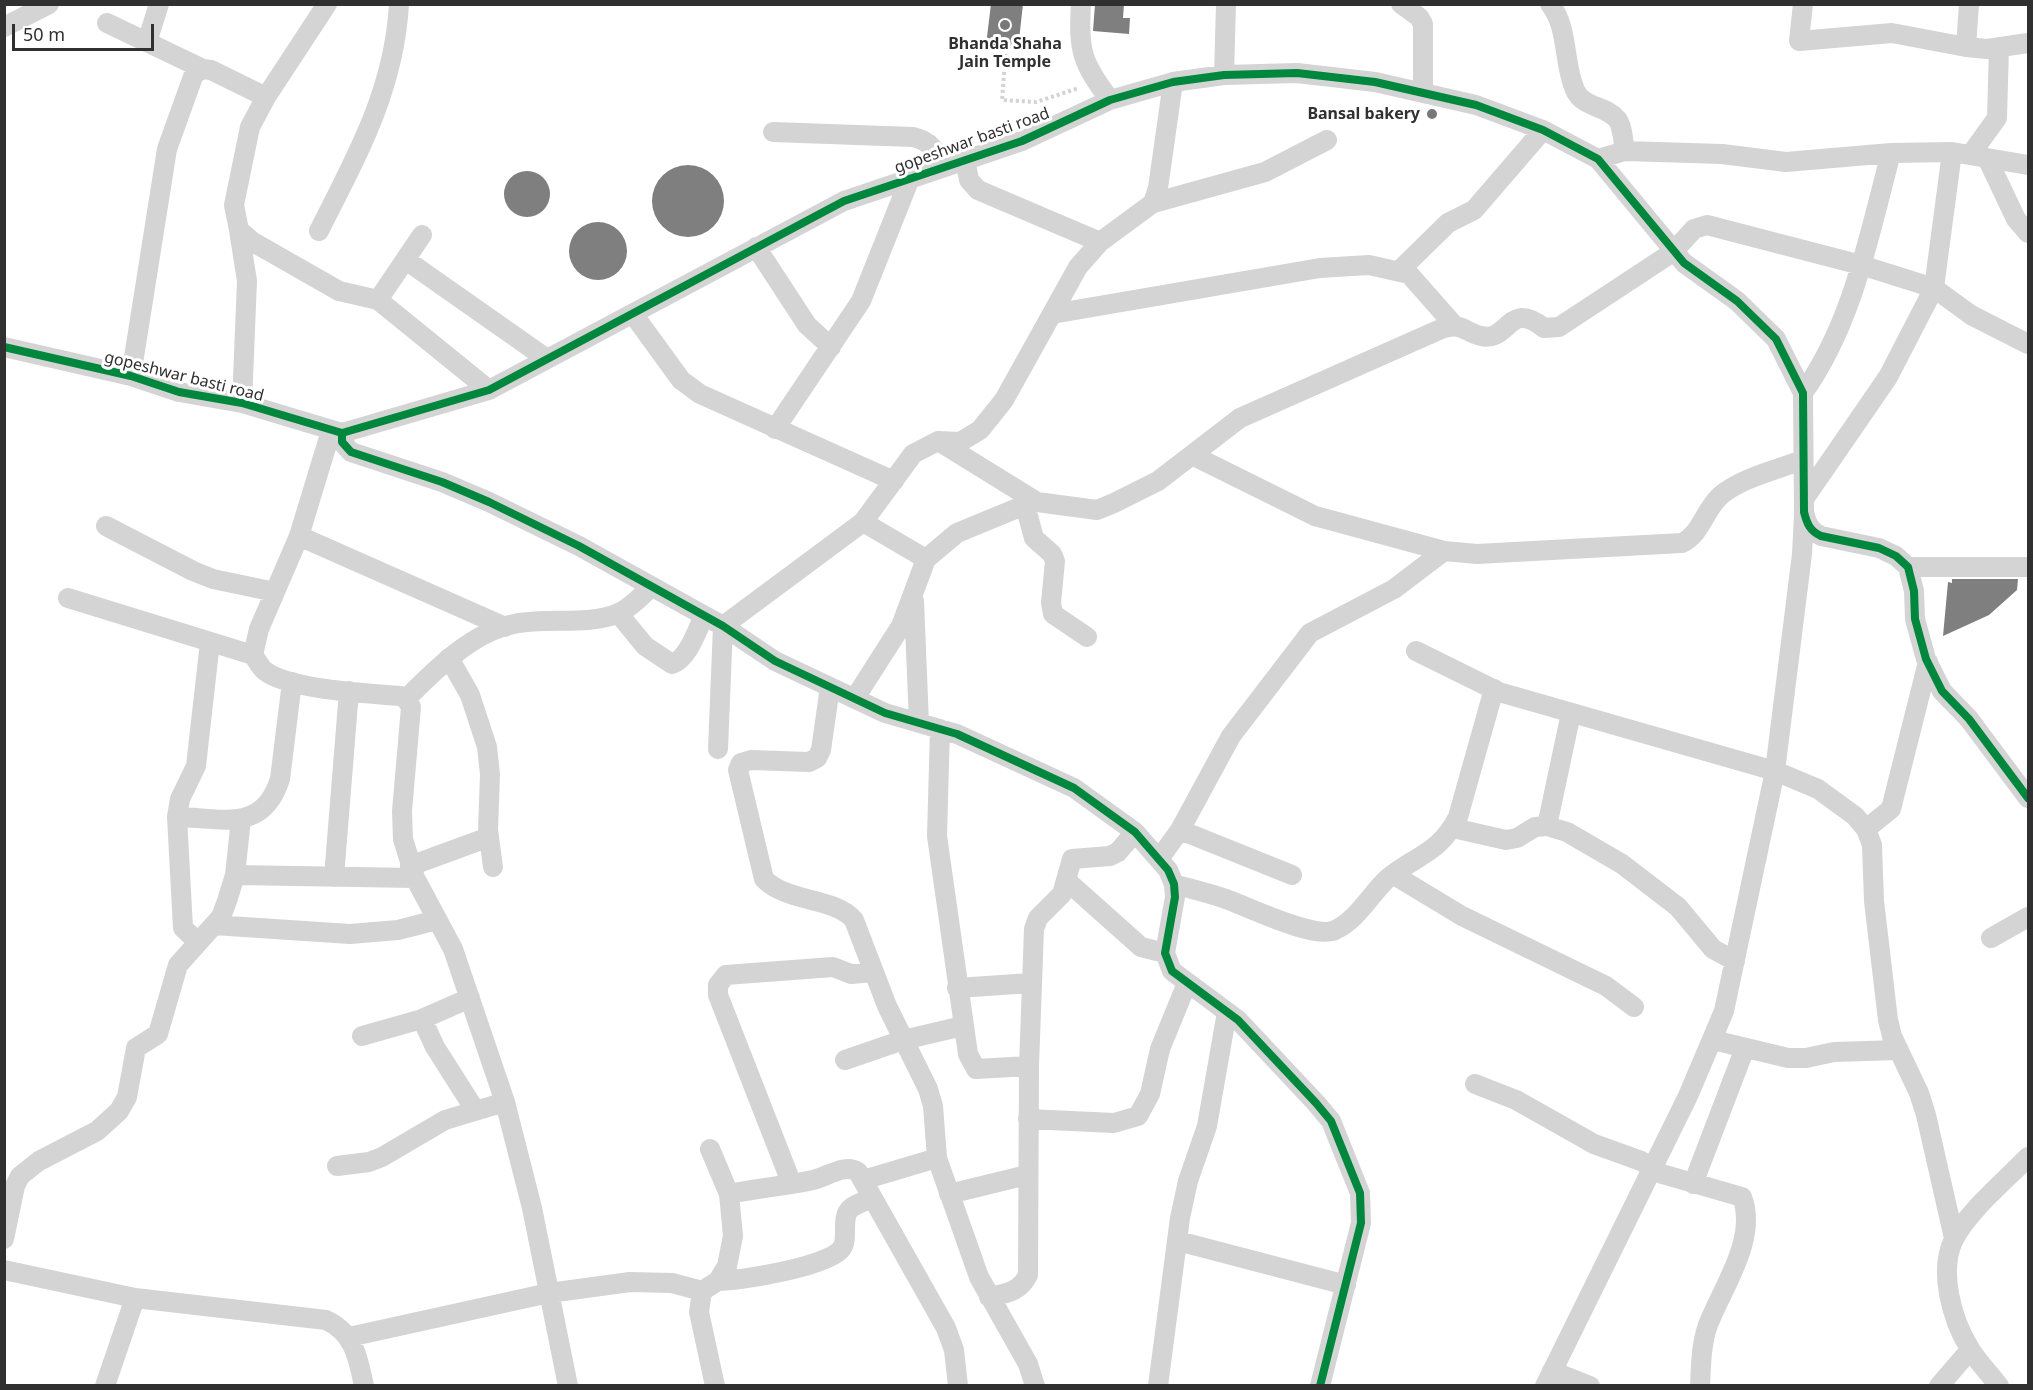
<!DOCTYPE html>
<style>
body{margin:0}
#map{position:relative;width:2033px;height:1390px;overflow:hidden;background:#fff;font-family:"Noto Sans",sans-serif}
canvas{display:block}
.frame{position:absolute;inset:0;border:6px solid #303030;pointer-events:none}
.scale{position:absolute;left:12px;top:24px;width:142px;height:27px;box-sizing:border-box;border:3px solid #303030;border-top:0;padding-left:8px;font-size:18px;line-height:21px;white-space:nowrap;color:#303030;-webkit-text-stroke:4px #fff;paint-order:stroke}
</style>
<div id="map">
<canvas width="2033" height="1390"></canvas>
<div class="frame"></div>
<div class="scale">50 m</div>
</div>
<script>
const g = document.querySelector('canvas').getContext('2d');
g.lineJoin = 'round';
function paint(path, color) { g.fillStyle = color; g.fill(path, 'evenodd'); }
function strokePath(path, color, width, dash) { g.strokeStyle = color; g.lineWidth = width; g.lineCap = dash ? 'butt' : 'round'; g.setLineDash(dash || []); g.stroke(path); }
function drawText(font, color, halo, rows, align = 'center') {
  g.font = font + ' "Noto Sans",sans-serif'; g.lineWidth = 6; g.setLineDash([]); g.textBaseline = 'middle'; g.strokeStyle = halo; g.fillStyle = color; for (const [text, x, y, turn = 0] of rows) {
    g.save(); g.translate(x, y); g.rotate((+turn || 0) * Math.PI / 180); g.textAlign = isNaN(turn) ? turn : align; if (halo) g.strokeText(text, 0, 0); g.fillText(text, 0, 0); g.restore();
  }
}
paint(new Path2D(`
 M991 4H1023L1018 49 986 45Z
 M1095 4H1124L1123 18H1130L1129 34 1093 31Z
 M652 201a36 36 0 1 1 72 0a36 36 0 1 1-72 0Z
 M504 194a23 23 0 1 1 46 0a23 23 0 1 1-46 0Z
 M569 251a29 29 0 1 1 58 0a29 29 0 1 1-58 0Z
 M1952 579H2018L2017 590 1989 615 1943 636 1948 582 1952 583Z`), '#7f7f7f');
strokePath(new Path2D(`
 M1006 48 1002 100 1036 102 1079 88`), '#d3d3d3', 4, [3, 3]);
strokePath(new Path2D(`
 M327 4 266 97 250 127 234 205 239 230 253 242 339 291 378 300 489 390
 M1081 4C1078 51 1082 63 1110 100
 M1401 4 1419 17 1423 24V92
 M1550 4C1569 28 1563 63 1575 90 1583 108 1605 105 1617 119 1623 127 1623 141 1625 151
 M1803 4 1799 41 1892 33 1966 47 1987 49 2028 43
 M107 23 203 69
 M4 27 49 4
 M147 42 159 4
 M1966 47 1969 4
 M1224 75 1226 4
 M773 132 913 137C931 141 935 150 943 166
 M1971 154 1997 118 1999 47
 M1987 158 2016 219 2028 233
 M965 159 969 180 978 190 1100 242
 M1598 159 1625 151 1722 154 1786 162 1891 153 1952 152 2028 165
 M1153 203 1265 172 1327 140
 M239 230 247 281 242 403
 M319 231C357 155 394 91 399 4
 M756 247 807 325 831 347
 M413 265 547 359
 M1399 271 1448 223 1474 210 1543 130
 M378 300 422 235
 M633 314 681 380 700 394 894 481
 M1052 314 1320 268 1369 265 1409 274 1454 325
 M4 347 131 376 179 392 242 403 342 433 489 390 844 201 1022 141 1110 100 1173 82 1224 75 1297 73 1375 82 1476 105 1543 130 1598 159 1684 263 1737 301 1776 339 1803 393 1804 512C1807 524 1810 531 1821 536L1879 548 1896 556 1908 567 1914 591 1915 619 1926 659 1942 691 1969 719 2028 798
 M131 376 167 149 194 74 203 69 211 70 266 97
 M1803 393C1853 323 1869 235 1891 153
 M775 429 861 301 910 178
 M331 431 299 536 259 629 253 655C257 660 260 667 265 671 290 690 367 693 400 696L406 699 411 707 402 811 403 839 415 878 453 949 505 1102 532 1208 568 1386
 M342 433V442L351 452 442 482 489 502 579 546 723 626 775 661 885 713 957 734 1074 788 1135 832 1168 870 1174 884 1175 897 1165 953 1172 971 1238 1020 1316 1103 1331 1121 1360 1193 1361 1223 1320 1386
 M940 442 1037 502
 M1192 455 1315 516 1444 551 1477 554 1682 543C1701 534 1704 511 1720 496 1741 478 1776 470 1802 460
 M1804 499 1888 377 1934 288 1952 152
 M1025 505 1034 538 1052 554 1055 561 1051 603 1053 614 1087 637
 M863 522 926 559
 M106 526 193 571 213 579 275 592
 M299 536 505 627
 M1908 567H2028
 M68 598 253 655
 M914 601 919 723
 M618 613 645 646 672 664C688 659 697 630 704 616
 M1416 651 1499 692 1775 771 1818 789 1855 816 1866 829 1872 845 1874 901 1888 1020 1892 1036 1919 1093 1926 1115 1954 1238
 M449 658 470 695 487 747 490 774 488 830 493 867
 M830 687 821 750 817 758 809 762 751 760 741 763 738 770 764 879C788 903 835 897 854 920L887 1006 928 1089 933 1106 937 1158 979 1277 1028 1364 1035 1386
 M855 698 901 626 926 559 957 533 1025 505 1037 502 1097 510 1114 503 1158 481 1240 418 1441 329C1464 322 1463 332 1481 336 1509 343 1508 299 1544 328L1559 327 1673 252 1694 229 1707 225 1861 265 1934 288 1971 315 2028 344
 M406 699C435 670 472 632 514 624 548 617 588 626 619 613 632 607 641 596 651 587
 M940 729 937 836 968 1054 976 1069 1029 1066
 M718 749 723 626 863 522 913 454 938 441 960 442 980 430 1004 400 1078 267 1100 242 1153 203 1158 188 1173 82
 M177 817C223 818 263 833 280 779L292 682
 M1547 826 1571 713
 M1453 828 1506 840 1517 838 1535 827 1547 826 1567 832 1622 864 1678 907 1713 949 1735 961
 M1866 829 1891 809 1928 662
 M1180 830 1292 875
 M1159 859 1180 830 1231 736 1310 633 1394 589 1444 551
 M410 866 489 837
 M235 875 415 878
 M1394 875 1462 916 1606 986 1634 1007
 M334 877 349 691
 M1067 881 1141 947 1165 953
 M1174 884C1191 889 1209 893 1226 899 1248 907 1315 940 1335 930 1357 920 1370 895 1387 879 1416 855 1439 854 1458 817L1494 689
 M214 925 350 934 398 930 437 920
 M1991 938 2028 917
 M198 942 183 928 177 817 180 799 196 766 210 642
 M957 988 1031 983
 M422 1019 435 1047 475 1110
 M362 1036 422 1019 470 998
 M1713 1040 1788 1058H1806L1834 1052 1898 1050
 M845 1060 903 1040 963 1026
 M1475 1084 1516 1100 1594 1144 1641 1161 1662 1174 1742 1197C1758 1239 1722 1288 1708 1325 1701 1344 1701 1366 1700 1386
 M1028 1119 1114 1123 1138 1116 1150 1094 1160 1049 1187 983
 M710 1149 729 1194 733 1236 727 1266 718 1281 702 1291 699 1312 715 1386
 M337 1166 369 1162 382 1157 445 1120 505 1102
 M863 1180 937 1158
 M791 1182 718 995V985L726 975 739 974 833 967 851 974 874 972
 M1693 1184 1745 1048
 M729 1194C757 1188 786 1186 813 1180 827 1177 845 1163 858 1172L946 1328 954 1350 958 1386
 M949 1194 1027 1175
 M4 1239 15 1186 20 1176 39 1161 97 1131 119 1111 127 1097 136 1048 158 1034 178 965 221 917 227 901 235 875 241 819
 M1178 1241 1346 1285
 M4 1270 135 1298 326 1320C354 1333 358 1357 364 1386
 M718 1281C740 1281 831 1266 842 1248 849 1237 840 1217 851 1208 856 1204 865 1201 872 1198
 M989 1297C1006 1293 1020 1292 1028 1275L1029 1066 1034 929 1038 918 1062 894 1072 859 1110 856 1118 852 1135 832
 M349 1337 549 1293 630 1282 672 1283 702 1291
 M1552 1371 1590 1386
 M105 1386 135 1298
 M1158 1386 1180 1218 1188 1181 1207 1126 1227 1012
 M1545 1386 1688 1096 1724 1011 1775 771 1802 554 1804 515
 M1939 1386 1970 1350
 M1999 1386C1990 1374 1978 1362 1970 1349 1952 1320 1938 1271 1954 1239 1969 1210 2006 1180 2028 1157`), '#d4d4d4', 20);
strokePath(new Path2D(`
 M4 347 131 376 179 392 242 403 342 433 489 390 844 201 1022 141 1110 100 1173 82 1224 75 1297 73 1375 82 1476 105 1543 130 1598 159 1684 263 1737 301 1776 339 1803 393 1804 512C1807 524 1810 531 1821 536L1879 548 1896 556 1908 567 1914 591 1915 619 1926 659 1942 691 1969 719 2028 798
 M342 433V442L351 452 442 482 489 502 579 546 723 626 775 661 885 713 957 734 1074 788 1135 832 1168 870 1174 884 1175 897 1165 953 1172 971 1238 1020 1316 1103 1331 1121 1360 1193 1361 1223 1320 1386`), '#00873e', 8);
for (const [x, y, r, color] of [
 [1005,25,6,"#787878"],
 [1432,114,6,"#787878"]
]) { const dot = new Path2D(); dot.arc(x, y, r, 0, 2 * Math.PI); g.fillStyle = color; g.fill(dot); strokePath(dot, '#fff', 2); }
drawText('bold 16px', '#303030', '#fff', [
 ["Bhanda Shaha",1005,44],
 ["Jain Temple",1005,62],
 ["Bansal bakery",1420,114,"right"]
]);
drawText('16px', '#303030', '#fff', [
 ["gopeshwar basti road",972,141,-20],
 ["gopeshwar basti road",184,377,14]
]);
</script>
